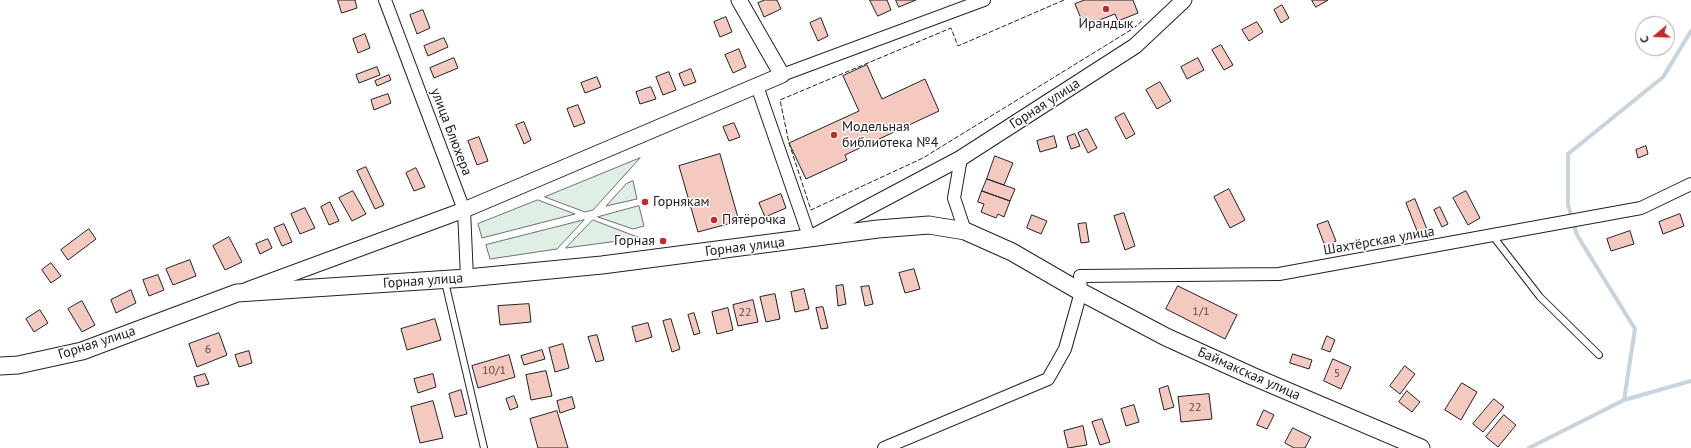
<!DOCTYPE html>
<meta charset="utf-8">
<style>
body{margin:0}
#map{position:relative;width:1691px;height:448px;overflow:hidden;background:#fff;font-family:"PT Sans",sans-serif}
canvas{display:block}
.north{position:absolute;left:1635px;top:16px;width:40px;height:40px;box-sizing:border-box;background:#fff;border:1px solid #a7a7a7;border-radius:50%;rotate:251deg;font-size:11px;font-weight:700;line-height:16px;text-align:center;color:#222}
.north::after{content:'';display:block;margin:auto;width:14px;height:18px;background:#c62828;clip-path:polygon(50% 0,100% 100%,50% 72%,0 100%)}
</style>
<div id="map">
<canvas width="1691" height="448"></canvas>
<div class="north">С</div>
</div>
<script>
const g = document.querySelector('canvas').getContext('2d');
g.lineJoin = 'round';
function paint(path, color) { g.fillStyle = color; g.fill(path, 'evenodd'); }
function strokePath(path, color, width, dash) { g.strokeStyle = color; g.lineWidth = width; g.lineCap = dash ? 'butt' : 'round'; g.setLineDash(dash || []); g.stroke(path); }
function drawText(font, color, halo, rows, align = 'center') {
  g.font = font + ' "PT Sans",sans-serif'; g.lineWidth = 3; g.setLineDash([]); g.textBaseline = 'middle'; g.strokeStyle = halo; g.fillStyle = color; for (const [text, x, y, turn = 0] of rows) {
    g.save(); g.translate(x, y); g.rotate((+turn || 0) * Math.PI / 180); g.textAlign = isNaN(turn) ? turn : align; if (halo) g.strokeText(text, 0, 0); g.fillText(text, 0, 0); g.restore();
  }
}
const green = new Path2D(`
 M640 158 593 210 585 212 545 197Z
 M633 181 637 199 606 206 626 184Z
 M538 200 575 214 482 238 478 224Z
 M639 206 644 226 633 229 598 217Z
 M584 220 557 249 490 259 486 245Z
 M593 220 640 238 566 248Z`);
paint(green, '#e0efe3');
strokePath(green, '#6f6f6f', 1);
strokePath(new Path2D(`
 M1624 400 1635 329 1577 235 1568 205V154L1663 77 1691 31
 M1529 448 1624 400 1691 381`), '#c7d3dd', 4);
const building = new Path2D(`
 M338 0H355L357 8 342 13Z
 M765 0H777L781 9 764 17 758 3Z
 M870 0H887L891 10 878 16Z
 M896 0H916L899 7Z
 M1085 0H1133L1138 13 1118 21 1115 14 1084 26 1075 4Z
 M1312 0H1328L1316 7Z
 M1282 5 1289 18 1281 23 1274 10Z
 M423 10 430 28 417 34 410 15Z
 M726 17 732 32 720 37 714 22Z
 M821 18 828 36 818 41 810 23Z
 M1257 22 1263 32 1249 41 1242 30Z
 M365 34 370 48 358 53 353 39Z
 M444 38 448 47 428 56 424 46Z
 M1221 45 1233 65 1224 70 1212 50Z
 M739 49 746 67 733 73 725 55Z
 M454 58 458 68 434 78 430 68Z
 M1198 58 1204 70 1187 79 1181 67Z
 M867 65 882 99 925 79 939 111 845 155 847 160 806 179 789 143 859 111 843 76Z
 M377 67 380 75 359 83 356 75Z
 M691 69 696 82 684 86 679 74Z
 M669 72 676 90 663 95 656 77Z
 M389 75 391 80 377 86 375 81Z
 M597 77 601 87 585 93 581 83Z
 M1160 82 1171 101 1157 109 1146 90Z
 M651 87 656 99 640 104 636 92Z
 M388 94 391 103 374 110 371 100Z
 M578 105 585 123 574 127 567 109Z
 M1124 113 1135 134 1126 139 1115 118Z
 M524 122 531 140 524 144 516 125Z
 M734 123 740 137 729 141 723 127Z
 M1087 129 1097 148 1088 153 1078 133Z
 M1075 134 1080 146 1071 149 1067 137Z
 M1054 136 1057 147 1040 152 1037 141Z
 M479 137 488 161 477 165 468 141Z
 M1646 146 1648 154 1638 158 1636 150Z
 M720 154 739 221 698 232 679 166Z
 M995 156 1013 163 1004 185 987 179Z
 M366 167 384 205 375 209 357 171Z
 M416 168 425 187 414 191 406 173Z
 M987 179 1015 189 1010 201 982 191Z
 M1229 189 1245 220 1230 228 1214 197Z
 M353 191 366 214 352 221 339 198Z
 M982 191 1010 201 1004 217 998 214 996 218 981 212 984 204 978 202Z
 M1466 191 1480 218 1468 225 1453 198Z
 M781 194 786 208 765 217 759 203Z
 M1415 199 1428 232 1419 236 1406 203Z
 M330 202 339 221 329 225 321 207Z
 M1440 207 1448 224 1442 227 1434 210Z
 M305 208 315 228 300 234 291 214Z
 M1124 213 1135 246 1125 250 1114 216Z
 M1680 214 1684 226 1663 234 1659 222Z
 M1032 215 1047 221 1041 234 1027 228Z
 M1328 221 1336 241 1325 246 1317 225Z
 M1086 223 1089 242 1081 243 1078 224Z
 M284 224 292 242 282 246 274 228Z
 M89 229 96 239 68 260 61 250Z
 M1630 231 1634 244 1611 251 1607 239Z
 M229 237 242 262 225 270 213 246Z
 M268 239 272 248 260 254 256 244Z
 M190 260 196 276 173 285 166 269Z
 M51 263 61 276 51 283 42 270Z
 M914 269 920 289 905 293 899 273Z
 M158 275 164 290 149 296 143 280Z
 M843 285 846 304 838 306 836 286Z
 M869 286 873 304 865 306 861 287Z
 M1178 286 1237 315 1225 339 1166 309Z
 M804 289 809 309 795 312 791 292Z
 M131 290 136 303 116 313 111 300Z
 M775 294 780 319 766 322 760 297Z
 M753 300 758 322 738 326 733 305Z
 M82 301 95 325 82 332 68 309Z
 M529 304 531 322 500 325 498 306Z
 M823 307 828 328 821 329 816 308Z
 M728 308 733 330 717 334 712 312Z
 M40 310 48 323 34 332 26 319Z
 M694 313 700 333 694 335 688 315Z
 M435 319 441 340 407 350 401 329Z
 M671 319 680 349 672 352 663 321Z
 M648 323 652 337 636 342 632 327Z
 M219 333 227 355 197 367 189 344Z
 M597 335 604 360 596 362 588 337Z
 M1327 336 1335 340 1330 352 1322 349Z
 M563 344 569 368 555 372 549 348Z
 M542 350 545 359 524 365 521 356Z
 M249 351 252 363 239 367 235 355Z
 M1293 354 1312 360 1309 369 1290 363Z
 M509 355 515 377 478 388 472 366Z
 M1333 359 1351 367 1341 389 1324 381Z
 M1405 366 1415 374 1400 394 1390 386Z
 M546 371 552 396 531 400 526 375Z
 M205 374 209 384 197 387 194 377Z
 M433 374 436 387 418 393 414 379Z
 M1462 383 1477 392 1461 420 1445 410Z
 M1168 386 1174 407 1164 410 1159 389Z
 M461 390 467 414 455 417 449 394Z
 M1407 391 1420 402 1412 412 1399 402Z
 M1209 394 1212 419 1181 422 1178 397Z
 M514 396 518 407 510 410 506 399Z
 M572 397 575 408 560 413 557 401Z
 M1494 399 1504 407 1483 432 1473 424Z
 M433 401 443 438 420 443 411 407Z
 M1134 405 1139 422 1126 426 1121 409Z
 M1264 410 1274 415 1267 429 1257 425Z
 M557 411 568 448H538L530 419Z
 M1504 415 1516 425 1498 447 1486 437Z
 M1102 419 1110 442 1100 445 1092 422Z
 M1083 426 1087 445 1068 448 1064 431Z
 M1293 428 1311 437 1305 448H1294L1285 443Z`);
paint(building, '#f3c9c0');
strokePath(building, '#222', 1);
const service = new Path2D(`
 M1492 235 1540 297 1599 355
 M445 282 484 448`);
const minor = new Path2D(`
 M385 0 464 210 467 278
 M782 75 984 0
 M757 86 810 239
 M961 158 954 198 965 231
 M884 448 1048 379 1065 349 1081 292 1080 276 1279 274 1641 208 1691 184`);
const tertiary = new Path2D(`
 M816 235 961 158 1135 46 1184 0
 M247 290 464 210 782 75 739 0`);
const secondary = new Path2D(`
 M0 366 18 365 82 351 237 293 467 278 602 265 878 229 929 225 965 231 1012 252 1081 292 1166 337 1252 376 1421 448`);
strokePath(service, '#222', 8);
strokePath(minor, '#222', 14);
strokePath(tertiary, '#222', 17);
strokePath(secondary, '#222', 19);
strokePath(service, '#fff', 6);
strokePath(minor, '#fff', 12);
strokePath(tertiary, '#fff', 15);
strokePath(secondary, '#fff', 17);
strokePath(new Path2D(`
 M1064 0 958 46 951 28 780 100 789 143 811 210 923 158 1134 28 1144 19`), '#222', 1, [5, 2]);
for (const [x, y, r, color] of [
 [1106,9,4,"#c62828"],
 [834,135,4,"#c62828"],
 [645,202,4,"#c62828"],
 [714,220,4,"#c62828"],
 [663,241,4,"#c62828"]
]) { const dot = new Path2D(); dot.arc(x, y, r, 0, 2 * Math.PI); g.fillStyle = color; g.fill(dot); strokePath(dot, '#fff', 1.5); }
drawText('12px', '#564c4a', null, [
 ["1/1",1201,312],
 ["22",745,313],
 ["6",208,350],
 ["10/1",494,371],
 ["5",1337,374],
 ["22",1195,408]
]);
drawText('14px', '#222', '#fff', [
 ["Ирандык",1106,24,"center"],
 ["Модельная",842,127],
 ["библиотека №4",842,143],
 ["Горнякам",653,202],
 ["Пятёрочка",722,220],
 ["Горная",655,241,"right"]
], 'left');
drawText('14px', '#222', '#fff', [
 ["Горная улица",1045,104,-33],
 ["улица Блюхера",451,132,69],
 ["Шахтёрская улица",1379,241,-10],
 ["Горная улица",745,247,-7],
 ["Горная улица",423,281,-4],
 ["Горная улица",97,343,-18],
 ["Баймакская улица",1249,374,24]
]);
</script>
